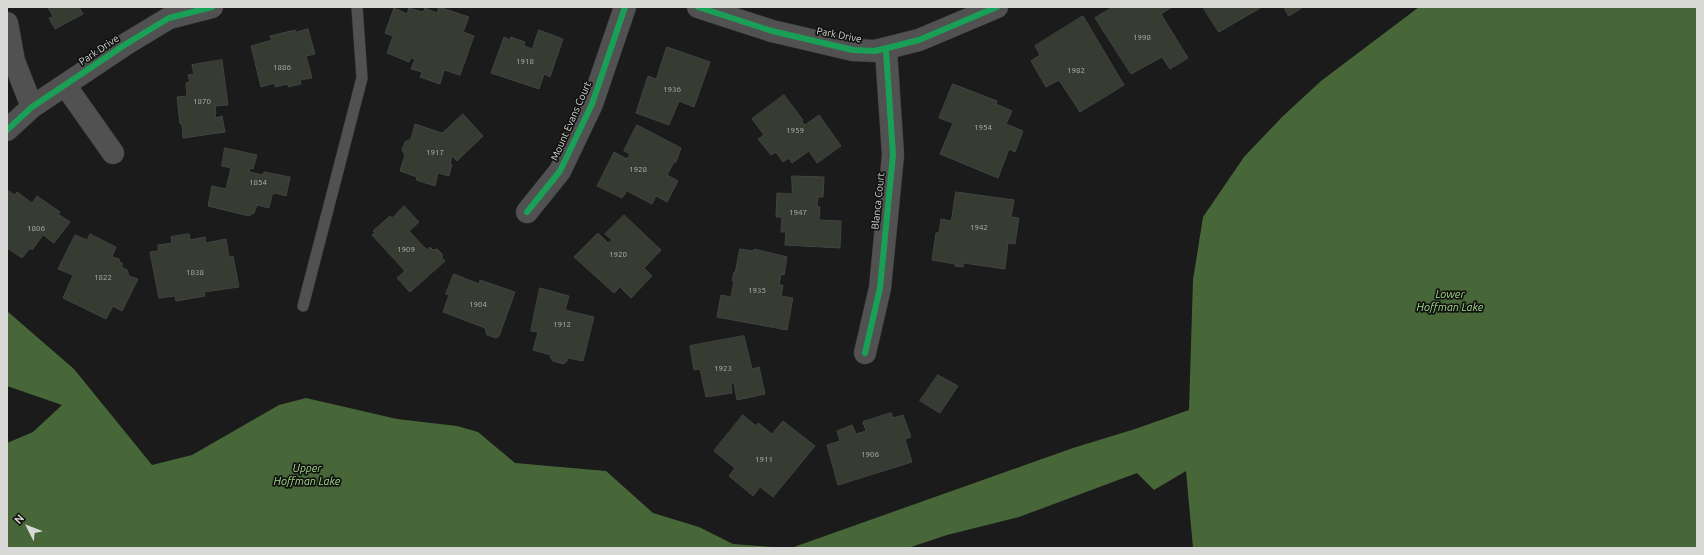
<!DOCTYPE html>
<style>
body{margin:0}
#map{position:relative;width:1704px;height:555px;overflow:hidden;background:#1a1b1a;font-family:Ubuntu,sans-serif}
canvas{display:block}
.frame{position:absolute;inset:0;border:8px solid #d8d9d7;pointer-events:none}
.north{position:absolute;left:8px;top:507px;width:40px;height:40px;-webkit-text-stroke:3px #111311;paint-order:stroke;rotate:312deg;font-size:11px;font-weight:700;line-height:16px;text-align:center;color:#d8d9d7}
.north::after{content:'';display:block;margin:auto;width:14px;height:18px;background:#d8d9d7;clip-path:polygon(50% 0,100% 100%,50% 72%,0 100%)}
</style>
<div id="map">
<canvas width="1704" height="555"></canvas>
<div class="frame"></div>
<div class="north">N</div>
</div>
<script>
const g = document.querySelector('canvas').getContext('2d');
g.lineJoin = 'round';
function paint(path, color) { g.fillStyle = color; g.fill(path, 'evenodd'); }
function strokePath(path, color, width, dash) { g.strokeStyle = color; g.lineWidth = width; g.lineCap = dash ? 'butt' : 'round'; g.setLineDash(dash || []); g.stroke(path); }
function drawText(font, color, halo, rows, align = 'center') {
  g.font = font + ' Ubuntu,sans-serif'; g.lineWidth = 3.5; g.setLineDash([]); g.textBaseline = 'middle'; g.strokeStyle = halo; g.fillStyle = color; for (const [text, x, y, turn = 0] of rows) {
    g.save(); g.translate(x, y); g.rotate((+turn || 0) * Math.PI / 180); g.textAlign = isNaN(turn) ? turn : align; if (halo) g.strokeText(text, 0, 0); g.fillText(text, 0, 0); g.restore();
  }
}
paint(new Path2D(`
 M1419 7H1697V548H1193L1186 471 1154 490 1137 473 1019 517 947 535 908 548H791L1073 448 1135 429 1189 410 1193 280 1203 217 1244 157 1282 117 1321 81Z
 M7 311 74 369 152 465 192 455 279 405 306 398 397 419 457 426 478 432 515 463 606 471 653 513 699 527 733 544 785 548H7V443L33 432 62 405 7 386Z`), '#486738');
const building = new Path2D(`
 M48 7H79L83 14 55 29 49 18 53 17Z
 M439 7 469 17 463 32 474 36 460 75 444 70 440 84 420 77 422 72 411 69 415 59 411 58 409 62 387 53 393 36 385 33 394 8 407 14 409 8 423 12 425 8 437 13Z
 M1113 7H1172L1161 14 1188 58 1170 69 1162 57 1131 74 1095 18Z
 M1203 7H1262L1219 32Z
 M1284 7H1303L1289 16Z
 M1083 16 1124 85 1080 112 1059 80 1046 87 1031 61 1040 55 1035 46Z
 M308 29 315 54 306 56 312 78 300 80 301 84 288 87V84L275 87V83L261 87 251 46 272 40 270 36 295 30 296 32Z
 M539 30 563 39 550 77 544 74 539 89 491 73 504 37 510 40 511 37 525 42 524 46 532 49Z
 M667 47 710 62 694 107 679 101 669 125 636 113 648 76 656 79Z
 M222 60 228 105 215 106 216 113H215L216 118 222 116 225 132 183 138 182 124H180L177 97 187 96 186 83 190 82 188 75 194 74 192 65Z
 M953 84 997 101 996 104 1012 111 1006 124 1023 131 1015 152 1009 149 998 178 940 154 953 123 939 118Z
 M784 95 803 120 802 122 805 125 819 115 841 146 817 163 809 151 792 163 789 158 783 162 776 152 771 155 758 139 764 135 752 119Z
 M463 114 483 136 457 161 452 156 450 164H452L449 176 438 173 435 186 416 180 417 177 400 171 405 155 402 150 405 142 411 139 415 124 442 133Z
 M637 125 681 148 676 162H674L667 175 678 181 667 202 656 196 652 204 627 191 622 198 597 186 614 152 627 159 630 154 624 151Z
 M225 148 257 155 253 169 250 168 249 172 263 175 264 172 290 177 286 196 275 193 272 195 269 208 257 205 254 213 249 216 208 206 212 186 226 189 231 168 222 166Z
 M792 176 824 177 823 197H818L817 207H820L819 220 841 221 840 248 785 245 786 232H781L782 217H776L777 193 792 194Z
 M7 190 15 195 17 192 32 203 37 196 60 212 58 214 70 222 54 243 43 235 32 250 30 248 22 258 7 248Z
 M956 192 1014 200 1011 217 1019 218 1015 244 1008 243 1005 269 964 263 963 267 955 266V264L932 260 936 233H939L941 219 951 221Z
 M404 206 419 222 409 231 427 250 430 247 433 250 437 249 442 254V258L445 261 410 292 397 278 405 271 372 235 375 232 373 231 390 216 392 218Z
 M624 215 661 250 644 268 652 276 631 298 620 287 614 293 574 257 598 233 608 243 612 240 605 234Z
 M90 234 116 247 112 257 119 259 120 262 123 264 121 267 127 270 129 276 138 279 122 311 113 306 106 319 63 298 73 275 58 269 75 235 87 240Z
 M189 234 190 240 205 237 206 243 226 239 229 257 233 256 239 287 204 292 205 296 176 301 175 296 159 298 150 252 158 251V245L172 243 171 237Z
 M740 249 753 251 754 249 787 257 784 275 781 274 779 285H783L781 296 793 298 787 330 717 317 721 295 731 297 734 281H732L734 272H735Z
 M454 274 479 284 480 280 515 292 499 336 496 338 487 335 485 328 443 312 449 295 446 294Z
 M540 288 569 296 565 310 594 317 583 361 568 358 567 361 563 364 553 361 550 357 551 355 533 350 538 332 531 331Z
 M744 336 752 369 759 367 765 394 737 400 734 383H731L732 393 706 397 700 369 694 370 690 346Z
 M938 375 958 386 940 413 920 401Z
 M891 413 893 418 903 415 911 437 905 439 912 462 838 485 827 445 840 441 837 431 852 425 856 434 866 431 863 422Z
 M743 415 756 426 758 423 772 434 783 421 815 446 773 497 760 487 753 496 729 476 735 468 714 451Z`);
paint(building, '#363c32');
strokePath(building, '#424342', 1);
const lane = new Path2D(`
 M303 306 362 78 357 7`);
const street = new Path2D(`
 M698 7 772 31 853 50 875 51 919 40 997 7
 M7 23 14 61 32 107
 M65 85 113 153
 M7 130 32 107 126 44 169 18 212 7
 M527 212 560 171 592 104 625 7
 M865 353 880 288 893 155 886 50`);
strokePath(lane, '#373737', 12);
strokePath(street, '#373737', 23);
strokePath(lane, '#505150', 11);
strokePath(street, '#505150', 22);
strokePath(new Path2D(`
 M698 7 772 31 853 50 875 51 919 40 997 7
 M7 130 32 107 126 44 169 18 212 7
 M527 212 560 171 592 104 625 7
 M865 353 880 288 893 155 886 50`), '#1a9f57', 6);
drawText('8px', '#b0b2ae', null, [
 ["1998",1142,37],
 ["1918",525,61],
 ["1886",282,67],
 ["1982",1076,70],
 ["1936",672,89],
 ["1870",202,101],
 ["1954",983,127],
 ["1959",795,130],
 ["1917",435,152],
 ["1928",638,169],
 ["1854",258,182],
 ["1947",798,212],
 ["1942",979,227],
 ["1806",36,228],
 ["1909",406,249],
 ["1920",618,254],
 ["1838",195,272],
 ["1822",103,277],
 ["1935",757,290],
 ["1904",478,304],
 ["1912",562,324],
 ["1923",723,368],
 ["1906",870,454],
 ["1911",764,459]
]);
drawText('10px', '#d8d9d7', '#111311', [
 ["Park Drive",839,35,11],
 ["Park Drive",99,50,-34],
 ["Mount Evans Court",571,121,-66],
 ["Blanca Court",878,201,-84]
]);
drawText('italic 11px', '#a2d789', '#111311', [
 ["Lower",1450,294],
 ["Hoffman Lake",1450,307],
 ["Upper",307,468],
 ["Hoffman Lake",307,481]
]);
</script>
